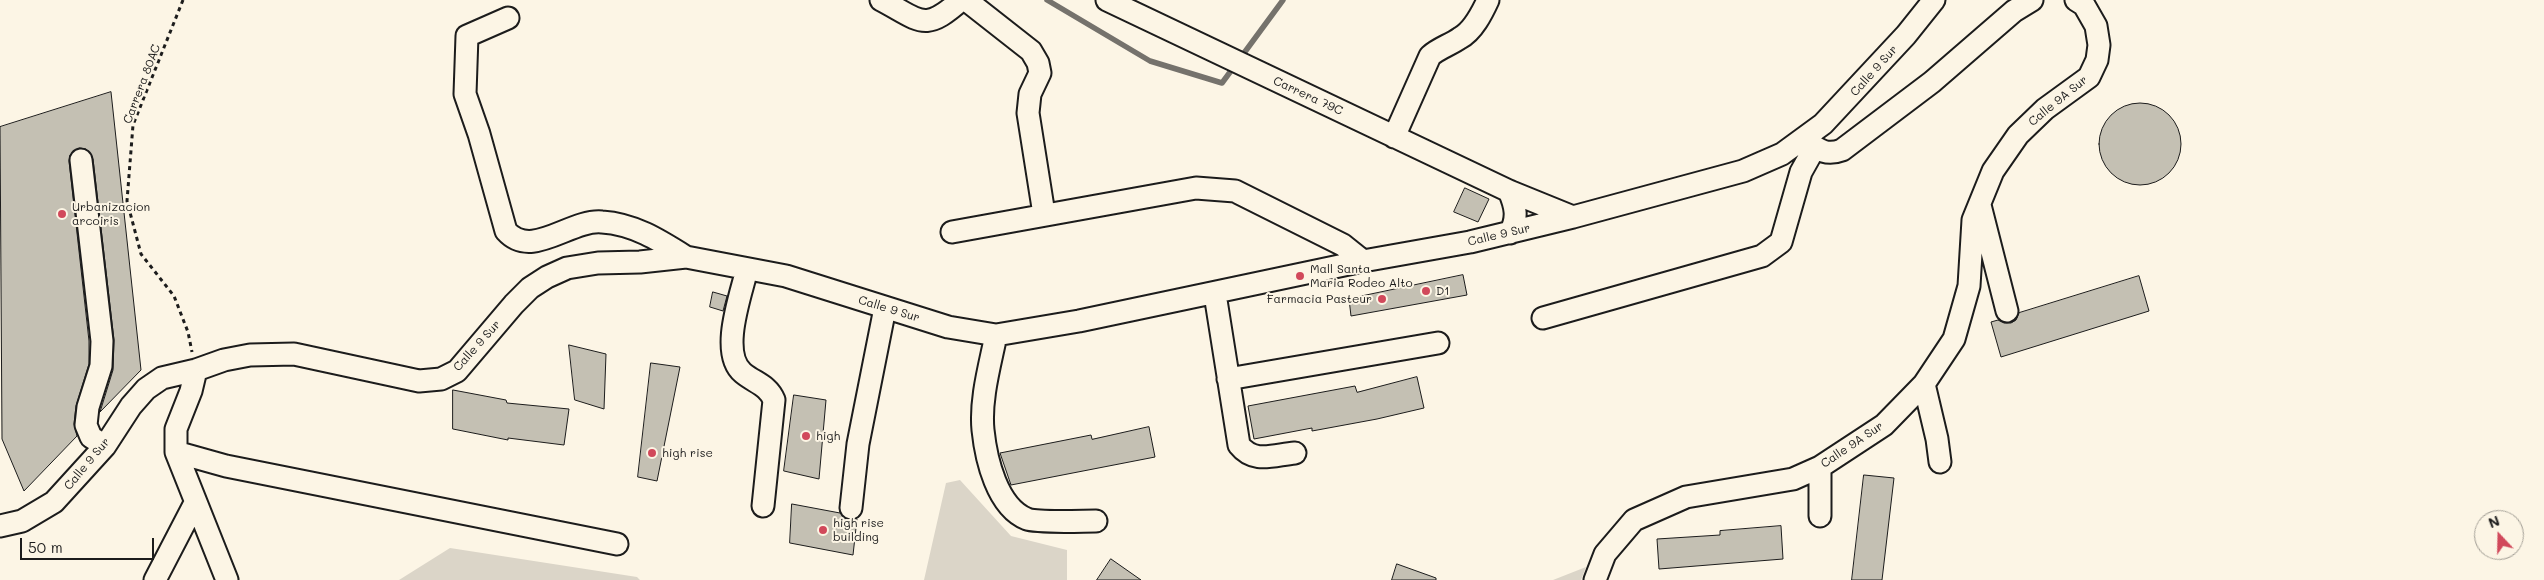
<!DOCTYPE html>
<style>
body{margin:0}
#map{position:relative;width:2544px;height:580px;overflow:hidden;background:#fcf5e5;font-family:Mali,sans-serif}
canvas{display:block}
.north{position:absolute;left:2474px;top:510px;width:50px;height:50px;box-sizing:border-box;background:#fcf5e5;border:1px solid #a29e95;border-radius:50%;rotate:339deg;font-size:14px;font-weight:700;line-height:20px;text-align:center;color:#1c1c1c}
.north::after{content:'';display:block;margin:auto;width:18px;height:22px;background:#d1495b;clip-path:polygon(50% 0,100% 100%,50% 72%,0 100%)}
.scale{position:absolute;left:20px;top:538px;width:134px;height:22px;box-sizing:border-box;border:2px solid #1c1c1c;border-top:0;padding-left:6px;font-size:15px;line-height:18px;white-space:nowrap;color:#1c1c1c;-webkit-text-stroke:4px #fcf5e5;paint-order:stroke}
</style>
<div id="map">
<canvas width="2544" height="580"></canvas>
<div class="north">N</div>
<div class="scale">50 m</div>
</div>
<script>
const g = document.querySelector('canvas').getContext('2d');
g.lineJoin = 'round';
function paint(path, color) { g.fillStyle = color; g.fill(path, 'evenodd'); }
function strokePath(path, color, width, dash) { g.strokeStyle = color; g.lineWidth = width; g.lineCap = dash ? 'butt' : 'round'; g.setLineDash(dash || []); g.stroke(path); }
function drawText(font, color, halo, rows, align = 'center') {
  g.font = font + ' Mali,sans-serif'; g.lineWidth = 4; g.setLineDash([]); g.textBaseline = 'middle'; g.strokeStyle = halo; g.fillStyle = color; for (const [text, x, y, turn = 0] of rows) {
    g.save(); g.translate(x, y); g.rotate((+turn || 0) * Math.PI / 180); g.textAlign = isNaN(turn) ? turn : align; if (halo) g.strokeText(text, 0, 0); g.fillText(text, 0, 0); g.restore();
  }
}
paint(new Path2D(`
 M960 480 1011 536 1067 550V580H924L946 483Z
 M450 548 637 577 640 580H399Z
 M1586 567 1581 580H1553Z`), '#dbd5c8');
strokePath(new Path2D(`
 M1047 0 1150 61 1222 83 1283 0`), '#75726c', 5.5);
const building = new Path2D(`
 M111 92 141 370 100 412 113 370 114 340 93 159 86 149 79 148 70 155 69 161 89 341V364L76 406 74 424 77 436 24 491 2 439 0 127Z
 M2099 144a41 41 0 1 1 82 0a41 41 0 1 1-82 0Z
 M1465 188 1489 199 1478 222 1454 212Z
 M1463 275 1467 295 1351 316 1349 299Z
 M2139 276 2149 311 2001 357 1991 322 1998 320 2004 323H2011L2016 320 2019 313Z
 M713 292 727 296 723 311 710 307Z
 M569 345 606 354 604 409 575 400Z
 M651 363 680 367 657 481 638 477Z
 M1417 377 1424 408 1377 419 1312 431V428L1254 439 1248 406 1355 386 1357 392Z
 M453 390 506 400 507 403 569 409 564 445 508 438V440L453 429Z
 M794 395 826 400 819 479 784 471Z
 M1149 427 1155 457 1011 485 1000 453 1091 435 1092 439Z
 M1864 475 1894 478 1882 580H1852Z
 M792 504 840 513 849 520 857 519 853 555 790 543Z
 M1781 526 1783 559 1659 569 1657 539 1720 535V531Z
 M1111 559 1141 580H1097Z
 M1397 564 1436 578V580H1392Z`);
paint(building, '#c4c0b3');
strokePath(building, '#1c1c1c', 1);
const minor = new Path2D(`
 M881 0C921 21 924 33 961 0
 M966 0 1031 51 1038 63 1040 73 1030 94 1028 113 1044 214
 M1107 0 1509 191 1573 217
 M508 18 467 36 465 94 479 134 506 231C532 260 570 219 602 222 634 224 659 240 686 257
 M1394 137 1430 56C1439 48 1450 45 1460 38 1473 31 1482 13 1488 0
 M1805 140C1819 150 1826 156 1842 150L1932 82 2014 11 2032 0
 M81 160 102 341 101 366 88 407 86 425 91 437 105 446
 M1509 191C1516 207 1518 218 1510 233
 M1980 205 2007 311
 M952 232 1196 188 1235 191 1343 245 1363 261
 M747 269C741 295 719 353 743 373 755 383 768 385 774 400L763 506
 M1215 294 1239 445C1254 464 1273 455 1295 453
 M1543 318 1762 256 1781 242 1801 172 1815 147
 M996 335C990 365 980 399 983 430 986 459 997 507 1027 519 1038 523 1081 521 1096 521
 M196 370 191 391 176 429V452L227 580
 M1228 379 1438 343
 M1924 384 1937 439 1940 462
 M176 452 226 466 617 544
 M1820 467V516
 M851 508 858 444 885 308
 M0 526 22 521 54 502 105 446 131 406 146 389 162 378 196 370 224 360 250 355 294 354 419 381 441 379 457 371 514 304 530 288 547 277 567 268 598 263 640 262 686 257 786 276 948 327 996 335 1079 321 1363 261 1470 242 1573 217 1743 171 1782 154 1823 124 1906 35 1934 0
 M155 580 195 503
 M1595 580 1605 554 1634 520 1686 497 1793 479 1820 467 1884 425 1924 384 1954 339 1969 286 1973 220 1993 171 2018 135 2045 109 2089 77 2097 60 2099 45 2096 26 2084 5 2076 0`);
strokePath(minor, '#1c1c1c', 25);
strokePath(new Path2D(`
 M183 0 133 125 127 201 141 254 174 296 188 332 192 352`), '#1c1c1c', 3, [4, 4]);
strokePath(minor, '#fcf5e5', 21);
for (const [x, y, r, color] of [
 [62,214,5,"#d1495b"],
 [1300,276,5,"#d1495b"],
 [1426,291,5,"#d1495b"],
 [1382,299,5,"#d1495b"],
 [806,436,5,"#d1495b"],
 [652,453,5,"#d1495b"],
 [823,530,5,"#d1495b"]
]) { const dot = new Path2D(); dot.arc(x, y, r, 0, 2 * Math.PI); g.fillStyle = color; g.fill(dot); strokePath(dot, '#fcf5e5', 2); }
drawText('12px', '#1c1c1c', '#fcf5e5', [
 ["Calle 9 Sur",1874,71,-48],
 ["Carrera 80AC",142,84,-69],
 ["Carrera 79C",1308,96,25],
 ["Calle 9A Sur",2058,101,-39],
 ["Calle 9 Sur",1499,235,-13],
 ["Calle 9 Sur",889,309,17],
 ["Calle 9 Sur",477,346,-48],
 ["Calle 9A Sur",1852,445,-34],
 ["Calle 9 Sur",87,464,-50]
]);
drawText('12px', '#1c1c1c', '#fcf5e5', [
 ["Urbanizacion",72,207],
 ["arcoiris",72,221],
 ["Mall Santa",1310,269],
 ["Maria Rodeo Alto",1310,283],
 ["D1",1436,291],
 ["Farmacia Pasteur",1372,299,"right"],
 ["high",816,436],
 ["high rise",662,453],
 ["high rise",833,523],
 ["building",833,537]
], 'left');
</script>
